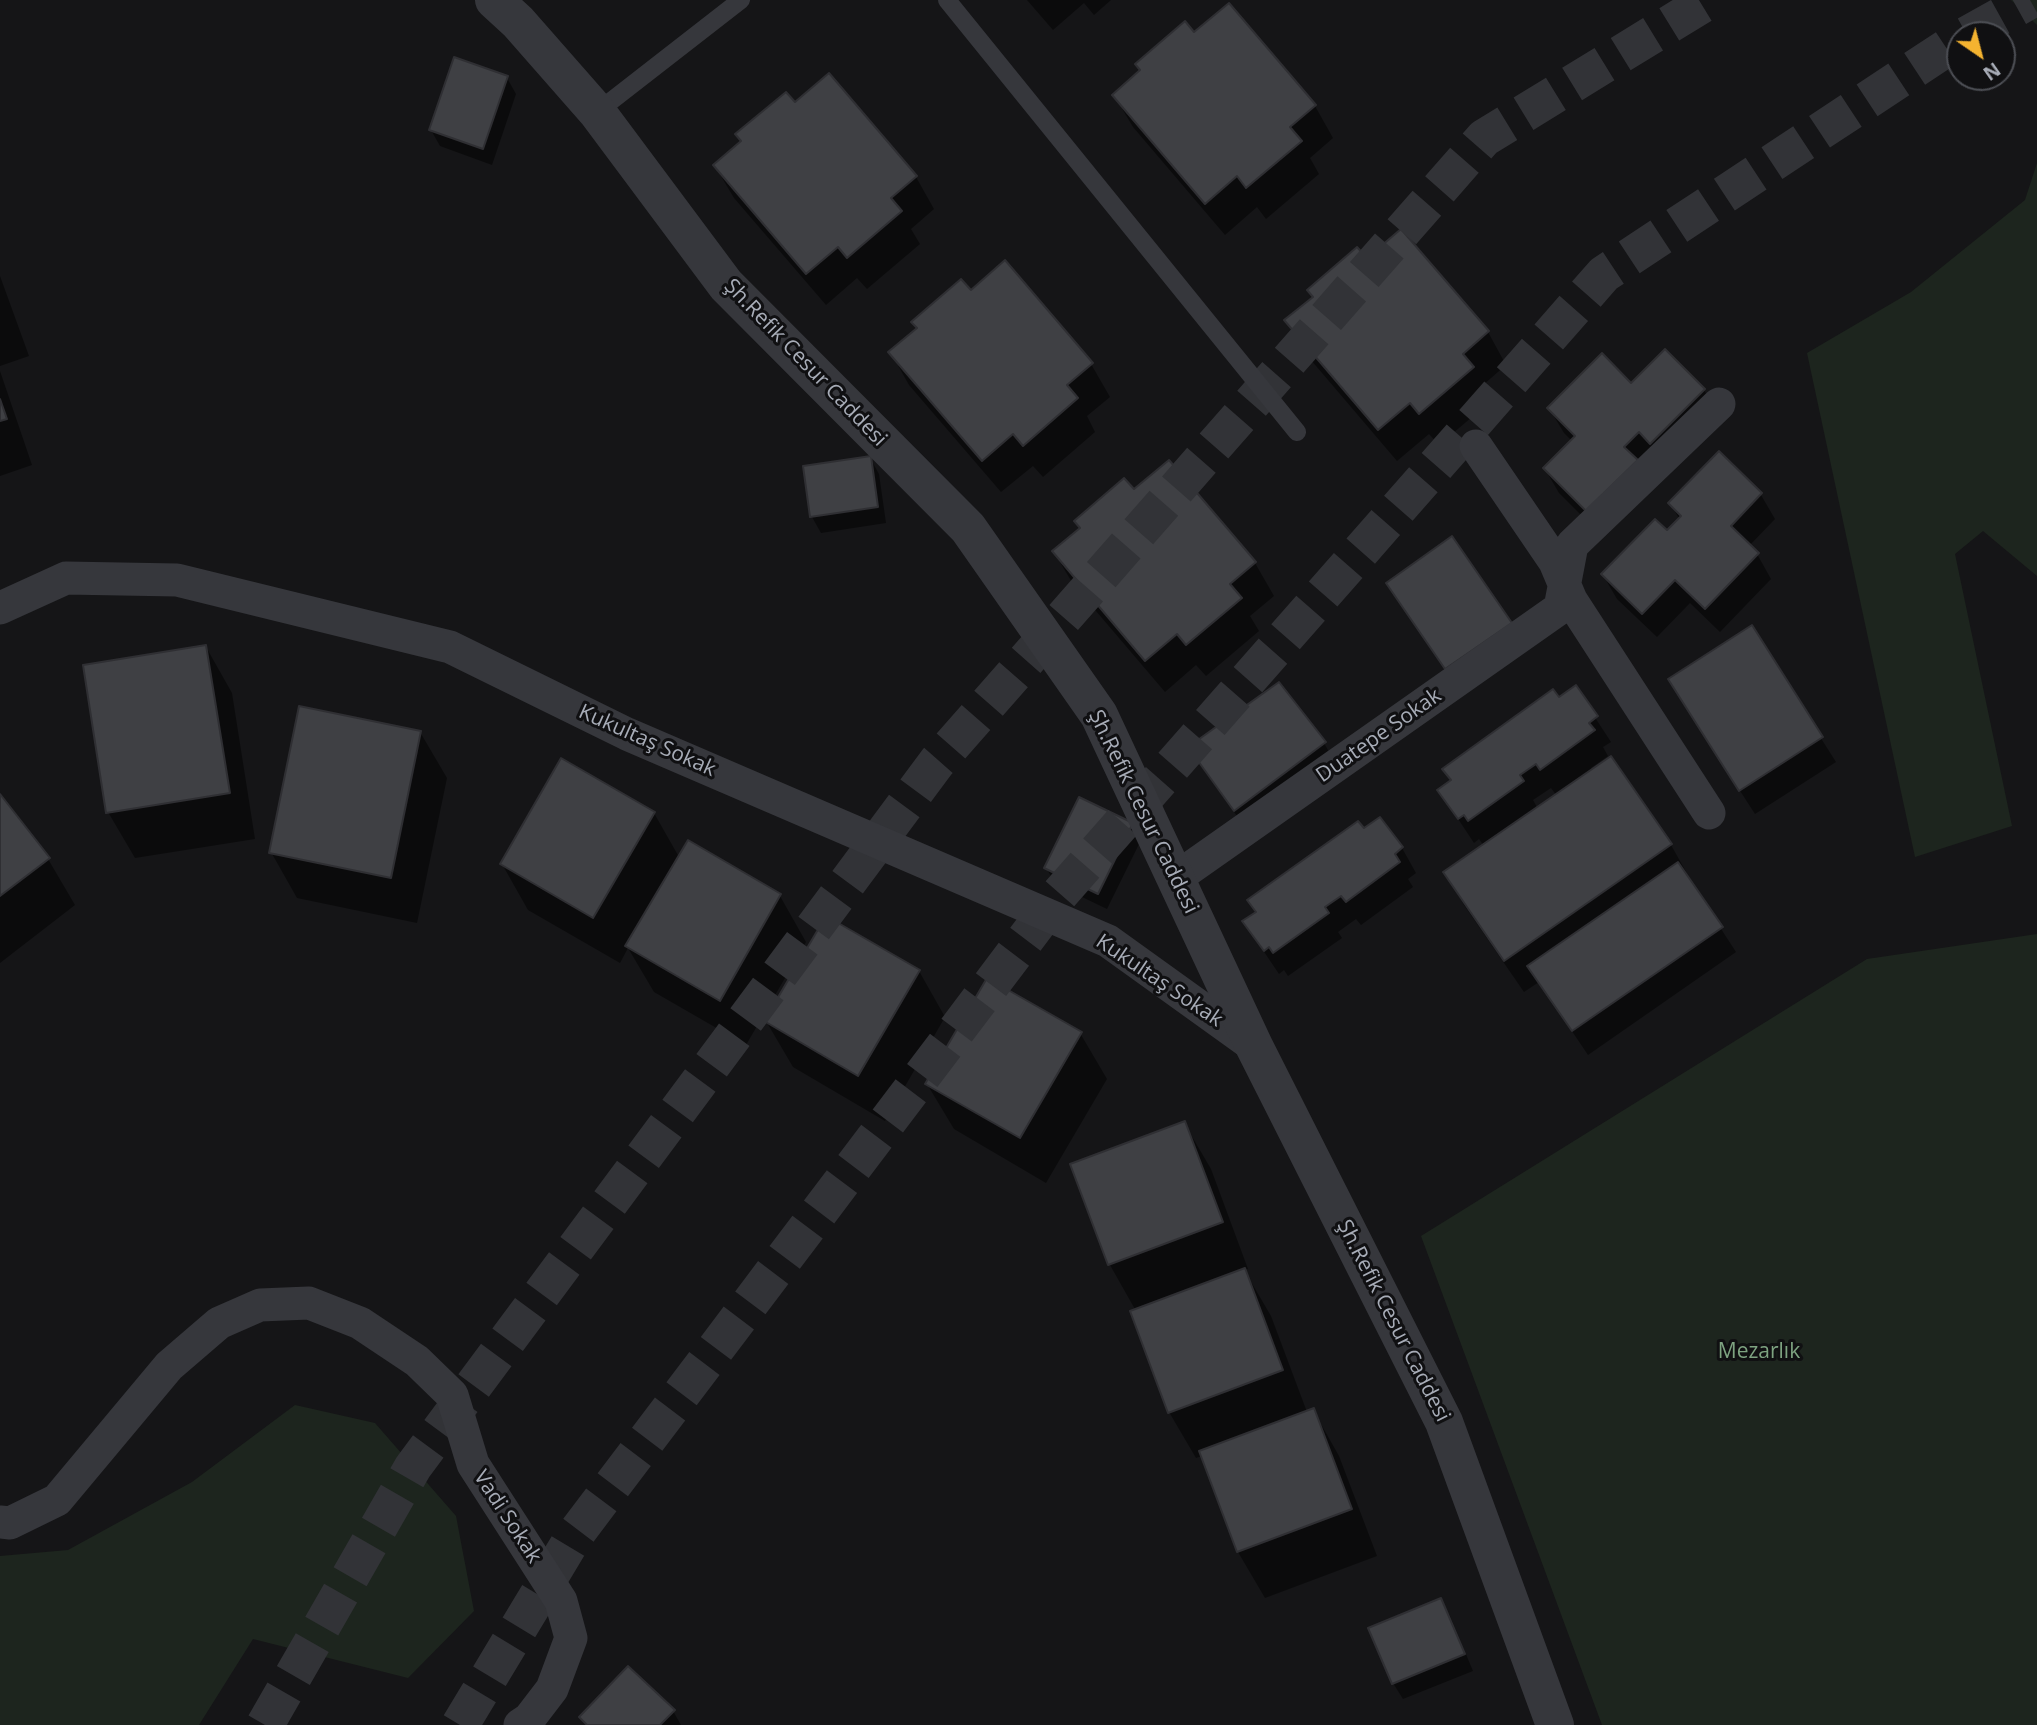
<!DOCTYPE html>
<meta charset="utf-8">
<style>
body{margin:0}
#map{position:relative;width:2037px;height:1725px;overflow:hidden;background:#151517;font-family:"Open Sans",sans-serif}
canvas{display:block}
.north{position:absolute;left:1946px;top:21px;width:70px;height:70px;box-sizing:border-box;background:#101012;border:2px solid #4c4e54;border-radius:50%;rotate:145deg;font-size:19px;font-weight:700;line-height:28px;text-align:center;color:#a7acb7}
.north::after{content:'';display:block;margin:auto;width:24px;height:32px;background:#f4b330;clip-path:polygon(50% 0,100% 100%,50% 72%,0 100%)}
</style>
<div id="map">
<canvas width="2037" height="1725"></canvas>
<div class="north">N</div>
</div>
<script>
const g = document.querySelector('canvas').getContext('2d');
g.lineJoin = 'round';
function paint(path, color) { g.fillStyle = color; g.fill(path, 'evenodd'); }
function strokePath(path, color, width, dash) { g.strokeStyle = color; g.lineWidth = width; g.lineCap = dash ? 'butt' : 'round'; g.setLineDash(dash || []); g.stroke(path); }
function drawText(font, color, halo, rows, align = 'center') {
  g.font = font + ' "Open Sans",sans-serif'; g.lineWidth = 6; g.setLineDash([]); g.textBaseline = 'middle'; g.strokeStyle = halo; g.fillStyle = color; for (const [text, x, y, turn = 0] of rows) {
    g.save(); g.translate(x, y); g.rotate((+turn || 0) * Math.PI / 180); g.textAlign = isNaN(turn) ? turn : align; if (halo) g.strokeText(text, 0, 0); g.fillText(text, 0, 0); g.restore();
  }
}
paint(new Path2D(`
 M2011 0H2037V25Z
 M2037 163V576L1983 531 1955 554 2012 826 1915 857 1807 353 1911 292 2025 200Z
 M2037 934V1725H1602L1421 1236 1867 959Z
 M295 1405 375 1423 456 1516 474 1611 408 1678 253 1639 199 1725H0V1556L68 1550 192 1482Z`), '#1d251e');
paint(new Path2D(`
 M1027 0H1111L1094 15 1084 3 1053 30Z
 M1228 5 1315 106 1333 138 1310 158 1319 174 1266 219 1257 207 1225 235 1133 127 1114 95Z
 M507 78 516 94 492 165 440 146 431 130Z
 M795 105 916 177 934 209 911 229 920 244 867 289 857 278 826 305 734 198 715 166 742 143 737 135Z
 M1401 231 1488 332 1506 365 1483 385 1492 400 1439 445 1429 434 1397 461 1305 353 1287 321 1314 298 1366 261Z
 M0 276 29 356 0 366Z
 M971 292 1091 364 1110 397 1087 416 1095 432 1043 477 1033 466 1001 492 909 385 891 353 918 330 913 322Z
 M0 371 32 465 0 476Z
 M1631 385 1704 390 1718 414 1601 535 1559 493 1545 469 1572 441 1564 433 1549 408Z
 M1719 453 1761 495 1775 519 1749 546 1757 554 1771 579 1720 632 1690 603 1657 637 1617 599 1603 575 1667 533 1680 520 1670 503Z
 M870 458 879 474 886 523 821 533 812 517 805 468Z
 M1168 462 1255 563 1274 596 1250 616 1259 631 1206 676 1196 665 1165 692 1073 584 1054 552Z
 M1751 628 1836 762 1755 814 1684 704Z
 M206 647 232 693 255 839 135 858 108 812Z
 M1575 687 1611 742 1603 747 1608 756 1591 768 1671 845 1689 877 1688 878 1736 952 1588 1055 1539 982 1524 992 1464 905 1445 873 1484 846 1479 839 1474 843 1439 790 1452 781 1445 769ZM1551 788 1557 796 1538 809 1533 800Z
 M420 732 447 778 417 923 297 898 271 852Z
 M1324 743 1338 768 1250 834 1205 772 1191 747Z
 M0 796 48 859 75 905 0 963Z
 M654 813 679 857 780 896 806 942 746 1045 654 992 628 948 620 963 528 910 502 864Z
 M1380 819 1402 848 1416 873 1408 879 1413 887 1361 925 1356 919 1338 932 1342 938 1288 976 1284 970 1279 974 1244 922Z
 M1132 824 1141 840 1107 909 1055 884 1046 867Z
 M919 971 945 1017 885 1121 793 1067 766 1021Z
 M1080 1033 1107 1079 1046 1183 954 1129 927 1084Z
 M1184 1123 1211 1169 1248 1269 1244 1270 1271 1316 1307 1412 1313 1410 1339 1456 1377 1556 1265 1598 1238 1552 1202 1456 1196 1458 1169 1412 1136 1311 1110 1265 1072 1165Z
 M1441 1600 1450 1616 1473 1671 1403 1699 1393 1683Z
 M673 1711 681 1725H586L581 1718Z`), '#0007');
const building = new Path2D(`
 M1229 3 1316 105 1290 127 1302 141 1246 188 1237 176 1205 204 1112 95 1140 70 1135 64 1185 21 1194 32Z
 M454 57 508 76 483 149 429 130Z
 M829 73 917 176 891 198 902 211 847 258 838 247 806 274 713 165 741 141 735 134 786 92 795 102Z
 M1401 229 1489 331 1463 354 1474 367 1419 414 1410 403 1378 430 1284 320 1313 297 1307 290 1357 247 1367 258Z
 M1005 260 1093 363 1067 385 1078 398 1023 446 1013 434 982 461 888 352 917 328 911 322 961 279 971 290Z
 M1665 349 1705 389 1650 444 1639 432 1624 447 1638 460 1586 511 1543 468 1575 436 1547 408 1602 353 1631 383Z
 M0 399 7 419 0 421Z
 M1719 451 1762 493 1731 526 1759 553 1705 609 1675 580 1642 614 1601 574 1655 519 1667 530 1681 516 1668 503Z
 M871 456 878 507 810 517 803 466Z
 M1169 460 1256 562 1230 584 1242 598 1186 645 1177 634 1145 661 1052 551 1080 528 1074 521 1124 478 1134 489Z
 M1452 536 1512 623 1445 669 1386 583Z
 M1752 625 1823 737 1739 791 1668 679Z
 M206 645 230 793 106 813 83 665Z
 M1279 682 1326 742 1234 811 1188 747Z
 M1576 685 1598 716 1589 723 1595 730 1540 770 1536 764 1520 775 1524 781 1468 821 1464 815 1458 819 1437 790 1451 780 1442 769 1553 689 1559 697Z
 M299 706 421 731 391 878 269 853Z
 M1611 756 1672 844 1504 961 1443 872Z
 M561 758 655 812 593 918 500 864Z
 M0 794 50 858 0 896Z
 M1079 797 1133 823 1098 894 1044 868Z
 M1380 817 1403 847 1395 854 1400 862 1346 902 1341 896 1325 907 1329 913 1273 953 1269 947 1264 951 1242 921 1256 912 1247 900 1358 821 1364 828Z
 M688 840 781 894 720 1001 625 946Z
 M1678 862 1723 927 1572 1031 1527 966Z
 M826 916 920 970 858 1076 764 1021Z
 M987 978 1082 1032 1020 1138 925 1084Z
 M1185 1121 1223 1222 1108 1265 1070 1164Z
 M1245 1268 1283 1370 1168 1413 1130 1311Z
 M1314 1408 1352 1509 1237 1552 1199 1451Z
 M1441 1598 1465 1654 1392 1684 1368 1628Z
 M628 1666 675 1710 660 1725H587L579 1717Z`);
paint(building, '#3f4044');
strokePath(building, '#2f2f33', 2);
strokePath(new Path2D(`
 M1967 35 2030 0
 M265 1725 413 1467 937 762 1484 138 1709 0
 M460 1725 574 1536 1058 896 1604 274 1960 39`), '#323337', 38, [38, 19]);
strokePath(new Path2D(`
 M947 0 1297 432
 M597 112 741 0`), '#36373c', 18);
strokePath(new Path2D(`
 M1476 446 1555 562 1571 600 1709 813
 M0 608 66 578 177 580 450 647 627 734 1108 941 1254 1046
 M1176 878 1560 608 1572 545 1719 404
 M0 1522 10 1523 57 1500 169 1366 219 1323 260 1305 309 1303 360 1323 417 1361 452 1395 473 1464 561 1601 571 1638 552 1689 529 1719 520 1725`), '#36373c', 33);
strokePath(new Path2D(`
 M494 0 518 22 597 112 726 285 968 528 1099 715 1254 1046 1444 1422 1555 1725`), '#36373c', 38);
drawText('21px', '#a7acb7', '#101012', [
 ["Şh.Refik Cesur Caddesi",805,363,46],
 ["Duatepe Sokak",1379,736,-35],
 ["Kukultaş Sokak",647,741,24],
 ["Şh.Refik Cesur Caddesi",1143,812,64],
 ["Kukultaş Sokak",1159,981,34],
 ["Şh.Refik Cesur Caddesi",1393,1321,63],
 ["Vadi Sokak",507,1517,57]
]);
drawText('21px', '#7da280', '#101012', [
 ["Mezarlık",1759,1352]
]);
</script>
